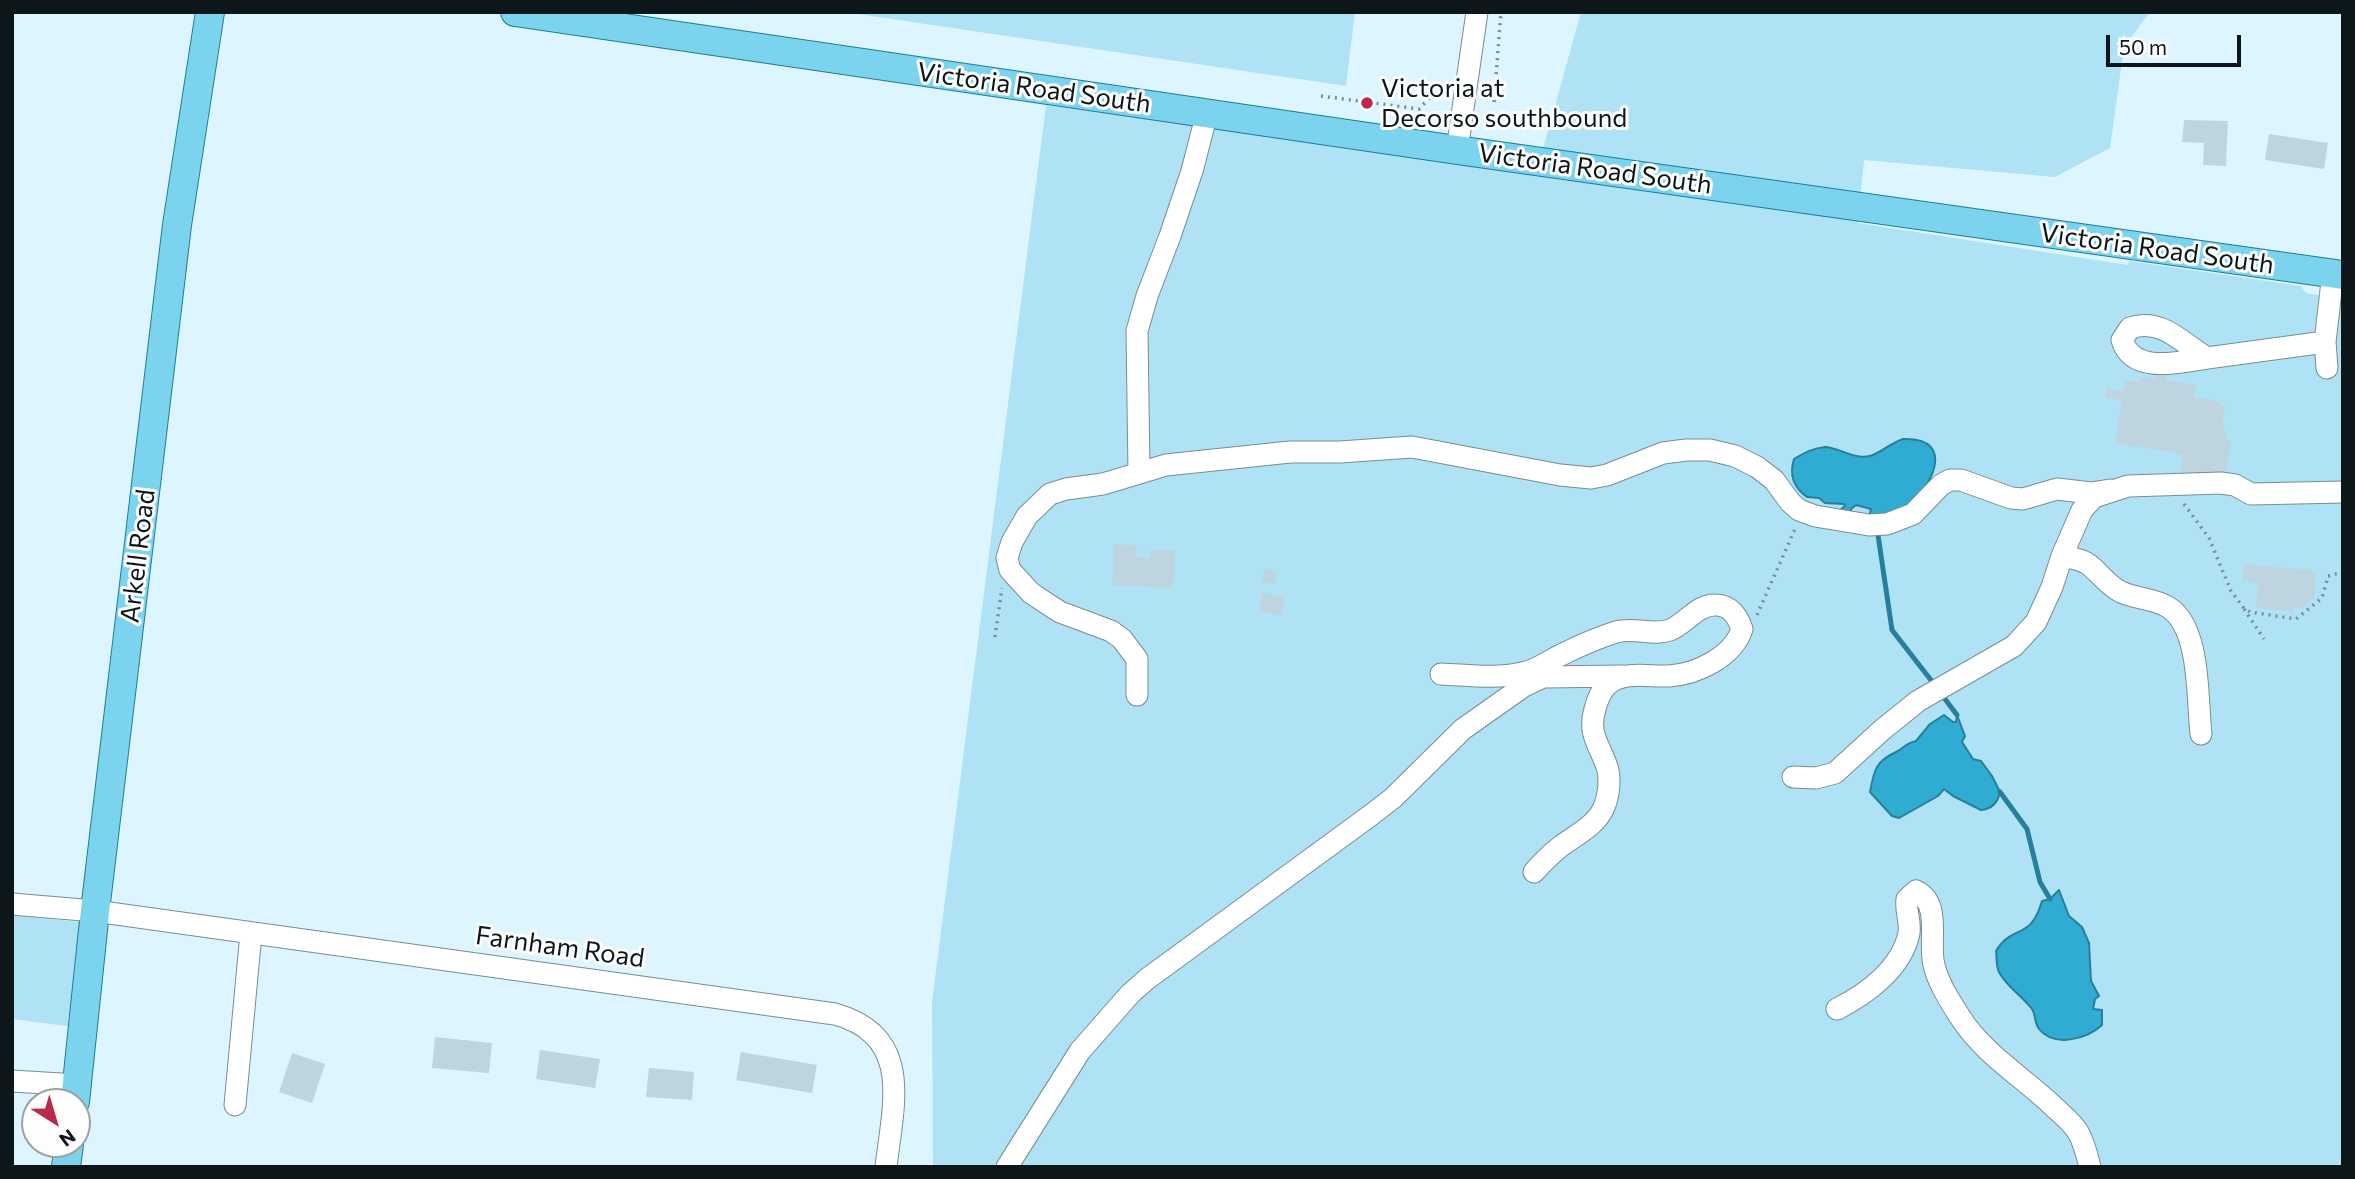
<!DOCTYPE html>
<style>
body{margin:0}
#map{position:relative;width:2355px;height:1179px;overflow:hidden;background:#ddf5fe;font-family:Commissioner,sans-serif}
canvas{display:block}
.frame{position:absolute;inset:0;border:14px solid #0d1619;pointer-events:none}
.north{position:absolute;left:21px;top:1088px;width:70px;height:70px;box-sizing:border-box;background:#fdfdfd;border:2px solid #9da1a2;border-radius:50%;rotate:143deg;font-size:19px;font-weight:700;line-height:28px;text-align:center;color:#0d1619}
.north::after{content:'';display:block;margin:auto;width:24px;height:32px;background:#ba2949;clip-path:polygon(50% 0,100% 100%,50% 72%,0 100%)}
.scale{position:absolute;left:2106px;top:35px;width:135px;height:32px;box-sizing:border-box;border:4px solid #0d1619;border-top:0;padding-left:9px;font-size:21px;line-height:24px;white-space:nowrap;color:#0d1619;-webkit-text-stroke:5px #fdfdfd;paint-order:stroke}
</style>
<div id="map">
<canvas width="2355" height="1179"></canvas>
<div class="frame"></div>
<div class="north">N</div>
<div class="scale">50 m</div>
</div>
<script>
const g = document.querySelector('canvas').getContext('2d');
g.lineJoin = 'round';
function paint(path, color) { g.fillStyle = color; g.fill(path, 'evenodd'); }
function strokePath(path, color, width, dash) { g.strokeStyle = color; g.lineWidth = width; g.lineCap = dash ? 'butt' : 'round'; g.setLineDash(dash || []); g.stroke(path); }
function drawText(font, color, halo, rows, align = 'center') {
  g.font = font + ' Commissioner,sans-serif'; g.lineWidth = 6; g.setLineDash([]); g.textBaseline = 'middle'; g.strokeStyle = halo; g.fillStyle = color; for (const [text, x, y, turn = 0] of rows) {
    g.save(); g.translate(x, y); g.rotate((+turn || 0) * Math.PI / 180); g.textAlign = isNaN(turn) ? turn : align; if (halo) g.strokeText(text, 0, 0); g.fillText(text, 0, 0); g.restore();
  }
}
paint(new Path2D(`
 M844 12H1355L1346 86Z
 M1581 12H2150L2124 47 2110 148 2055 177 1864 160 1858 223 2128 265 2129 261 2301 286 2306 293 2343 299V1167H933L932 1002 1046 105 1536 174Z
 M12 915 97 924 82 1028 12 1019Z`), '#b0e2f6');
const water = new Path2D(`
 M1903 439C1959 437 1931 492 1902 509 1892 514 1880 516 1869 517L1871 509 1856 505 1851 509V514L1840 510 1845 506 1844 504 1825 503 1819 498 1807 497C1793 487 1789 475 1794 459 1804 453 1813 448 1825 447 1839 447 1857 462 1873 455 1883 451 1891 443 1903 439Z
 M1944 715 1953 722H1956L1957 715 1965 736 1962 742 1973 759 1981 761 1992 776 2000 792C1998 802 1992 809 1981 810L1953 796 1944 789 1938 796 1899 818 1892 816 1870 792C1874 770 1876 761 1896 752 1904 748 1906 743 1916 741L1930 724Z
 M2059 890 2069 916 2082 927 2089 943 2091 981 2099 996 2095 999 2093 1009 2102 1010V1025C2087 1039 2054 1048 2039 1029 2034 1022 2036 1015 2032 1009 2022 996 2006 986 1999 972 1996 967 1997 957 1996 951 2013 923 2030 942 2042 901L2050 899Z`);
paint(water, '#30acd3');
strokePath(water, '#267f9b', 2);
strokePath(new Path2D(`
 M1878 535 1892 630 1934 684
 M1942 695 1957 715
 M2000 792 2027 829 2040 882 2050 899`), '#267f9b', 5);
paint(new Path2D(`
 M2184 120 2228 121 2226 166 2203 165 2204 143 2182 142Z
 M2269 134 2328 143 2324 169 2265 160Z
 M2156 373 2166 375V380L2196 385 2194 397 2220 402 2225 408 2222 425 2227 433 2226 439 2231 442 2227 470 2215 477 2188 476 2180 468 2183 454 2115 443 2122 400 2105 398 2107 388 2123 391 2125 380 2139 382 2140 377 2154 379Z
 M1114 544 1137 546 1136 557 1150 558 1151 550 1175 551 1173 588 1112 585Z
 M2244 564 2316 571 2314 598 2301 608 2294 607V612L2256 608 2259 583 2242 581Z
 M1264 570 1277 571 1275 583 1262 582Z
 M1262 593 1285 597 1282 615 1259 612Z
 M435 1037 492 1043 489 1073 432 1068Z
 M540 1050 600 1059 595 1088 536 1079Z
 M741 1052 817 1065 812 1093 736 1080Z
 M292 1053 325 1064 312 1103 279 1092Z
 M649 1068 694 1072 692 1100 646 1097Z`), '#bed5df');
const minor = new Path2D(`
 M1457 150 1477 12
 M2207 358C2179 362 2133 375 2122 340L2130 328C2161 317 2182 343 2207 358L2325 342
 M2327 368 2325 342 2333 273
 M1139 472 1137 331 1147 296 1170 236 1192 171 1207 113
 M2062 556 2082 510 2094 497 2128 486 2221 483 2235 485 2251 494 2343 492
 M1441 674C1468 675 1496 679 1522 673 1536 671 1548 661 1561 655 1579 646 1597 638 1616 632 1635 627 1653 636 1670 630 1686 624 1697 604 1716 605 1730 605 1738 617 1742 629 1733 657 1697 674 1669 676 1648 677 1624 670 1607 685 1601 691 1597 701 1595 709 1587 735 1601 746 1608 770 1610 781 1609 796 1604 807 1597 825 1576 835 1561 846 1551 854 1542 863 1534 872
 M1137 695V659L1122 639 1111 631 1060 612 1046 603 1031 593 1010 570 1007 558 1012 542 1027 516 1050 494 1066 489 1103 484 1166 465 1290 452H1340L1412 447 1560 475 1591 478 1607 475 1663 453 1686 450H1710L1735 456 1757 467 1774 480 1790 502 1799 510 1815 516 1869 525 1887 524 1913 514 1941 485 1950 480H1961L2011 498 2023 499 2057 489 2091 493 2110 490
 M1793 777 1816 778 1835 773 1882 730 1918 701 2014 646 2036 622 2052 587 2062 556C2071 558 2081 559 2088 564 2100 573 2107 585 2121 592 2136 599 2153 598 2168 607 2201 627 2197 699 2201 734
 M12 904 95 911 835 1014C914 1036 893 1105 886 1167
 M1837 1009C1867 994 1902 968 1909 933 1911 921 1905 911 1907 899L1916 891C1942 903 1928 943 1934 965 1938 983 1950 1001 1960 1017 1983 1053 2021 1076 2052 1105 2061 1114 2071 1121 2078 1132 2084 1142 2087 1155 2090 1167
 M12 1081 77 1085
 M235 1105 251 933
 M1007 1167 1080 1051 1130 994 1147 979 1371 815 1393 798 1463 729 1524 686 1543 677 1623 676`);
const major = new Path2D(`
 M515 12 1457 150 2343 275
 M75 1102 95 911 177 225 210 12
 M66 1167 69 1144`);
strokePath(minor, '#778d96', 23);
strokePath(major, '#1c7d9b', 30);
strokePath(new Path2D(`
 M1321 96 1419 109 1434 93 1446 95
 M1494 102 1501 12
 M2184 504 2209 538 2231 591 2243 607 2250 612 2296 619 2322 598 2328 576 2343 572
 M2244 609 2264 639
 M1757 615 1795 529
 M995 637 1002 588`), '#7b8c92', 3.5, [2, 5]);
strokePath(minor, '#fff', 21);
strokePath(major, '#7cd3ed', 28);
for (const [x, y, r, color] of [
 [1367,103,7,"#ba2949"]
]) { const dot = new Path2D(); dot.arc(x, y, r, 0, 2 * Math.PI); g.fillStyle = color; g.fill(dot); strokePath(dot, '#fdfdfd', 2.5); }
drawText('26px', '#0d1619', '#fdfdfd', [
 ["Victoria Road South",1034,88,8],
 ["Victoria Road South",1595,169,8],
 ["Victoria Road South",2157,249,8],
 ["Arkell Road",138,556,-83],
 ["Farnham Road",560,947,8]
]);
drawText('26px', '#0d1619', '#fdfdfd', [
 ["Victoria at",1381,88],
 ["Decorso southbound",1381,118]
], 'left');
</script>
